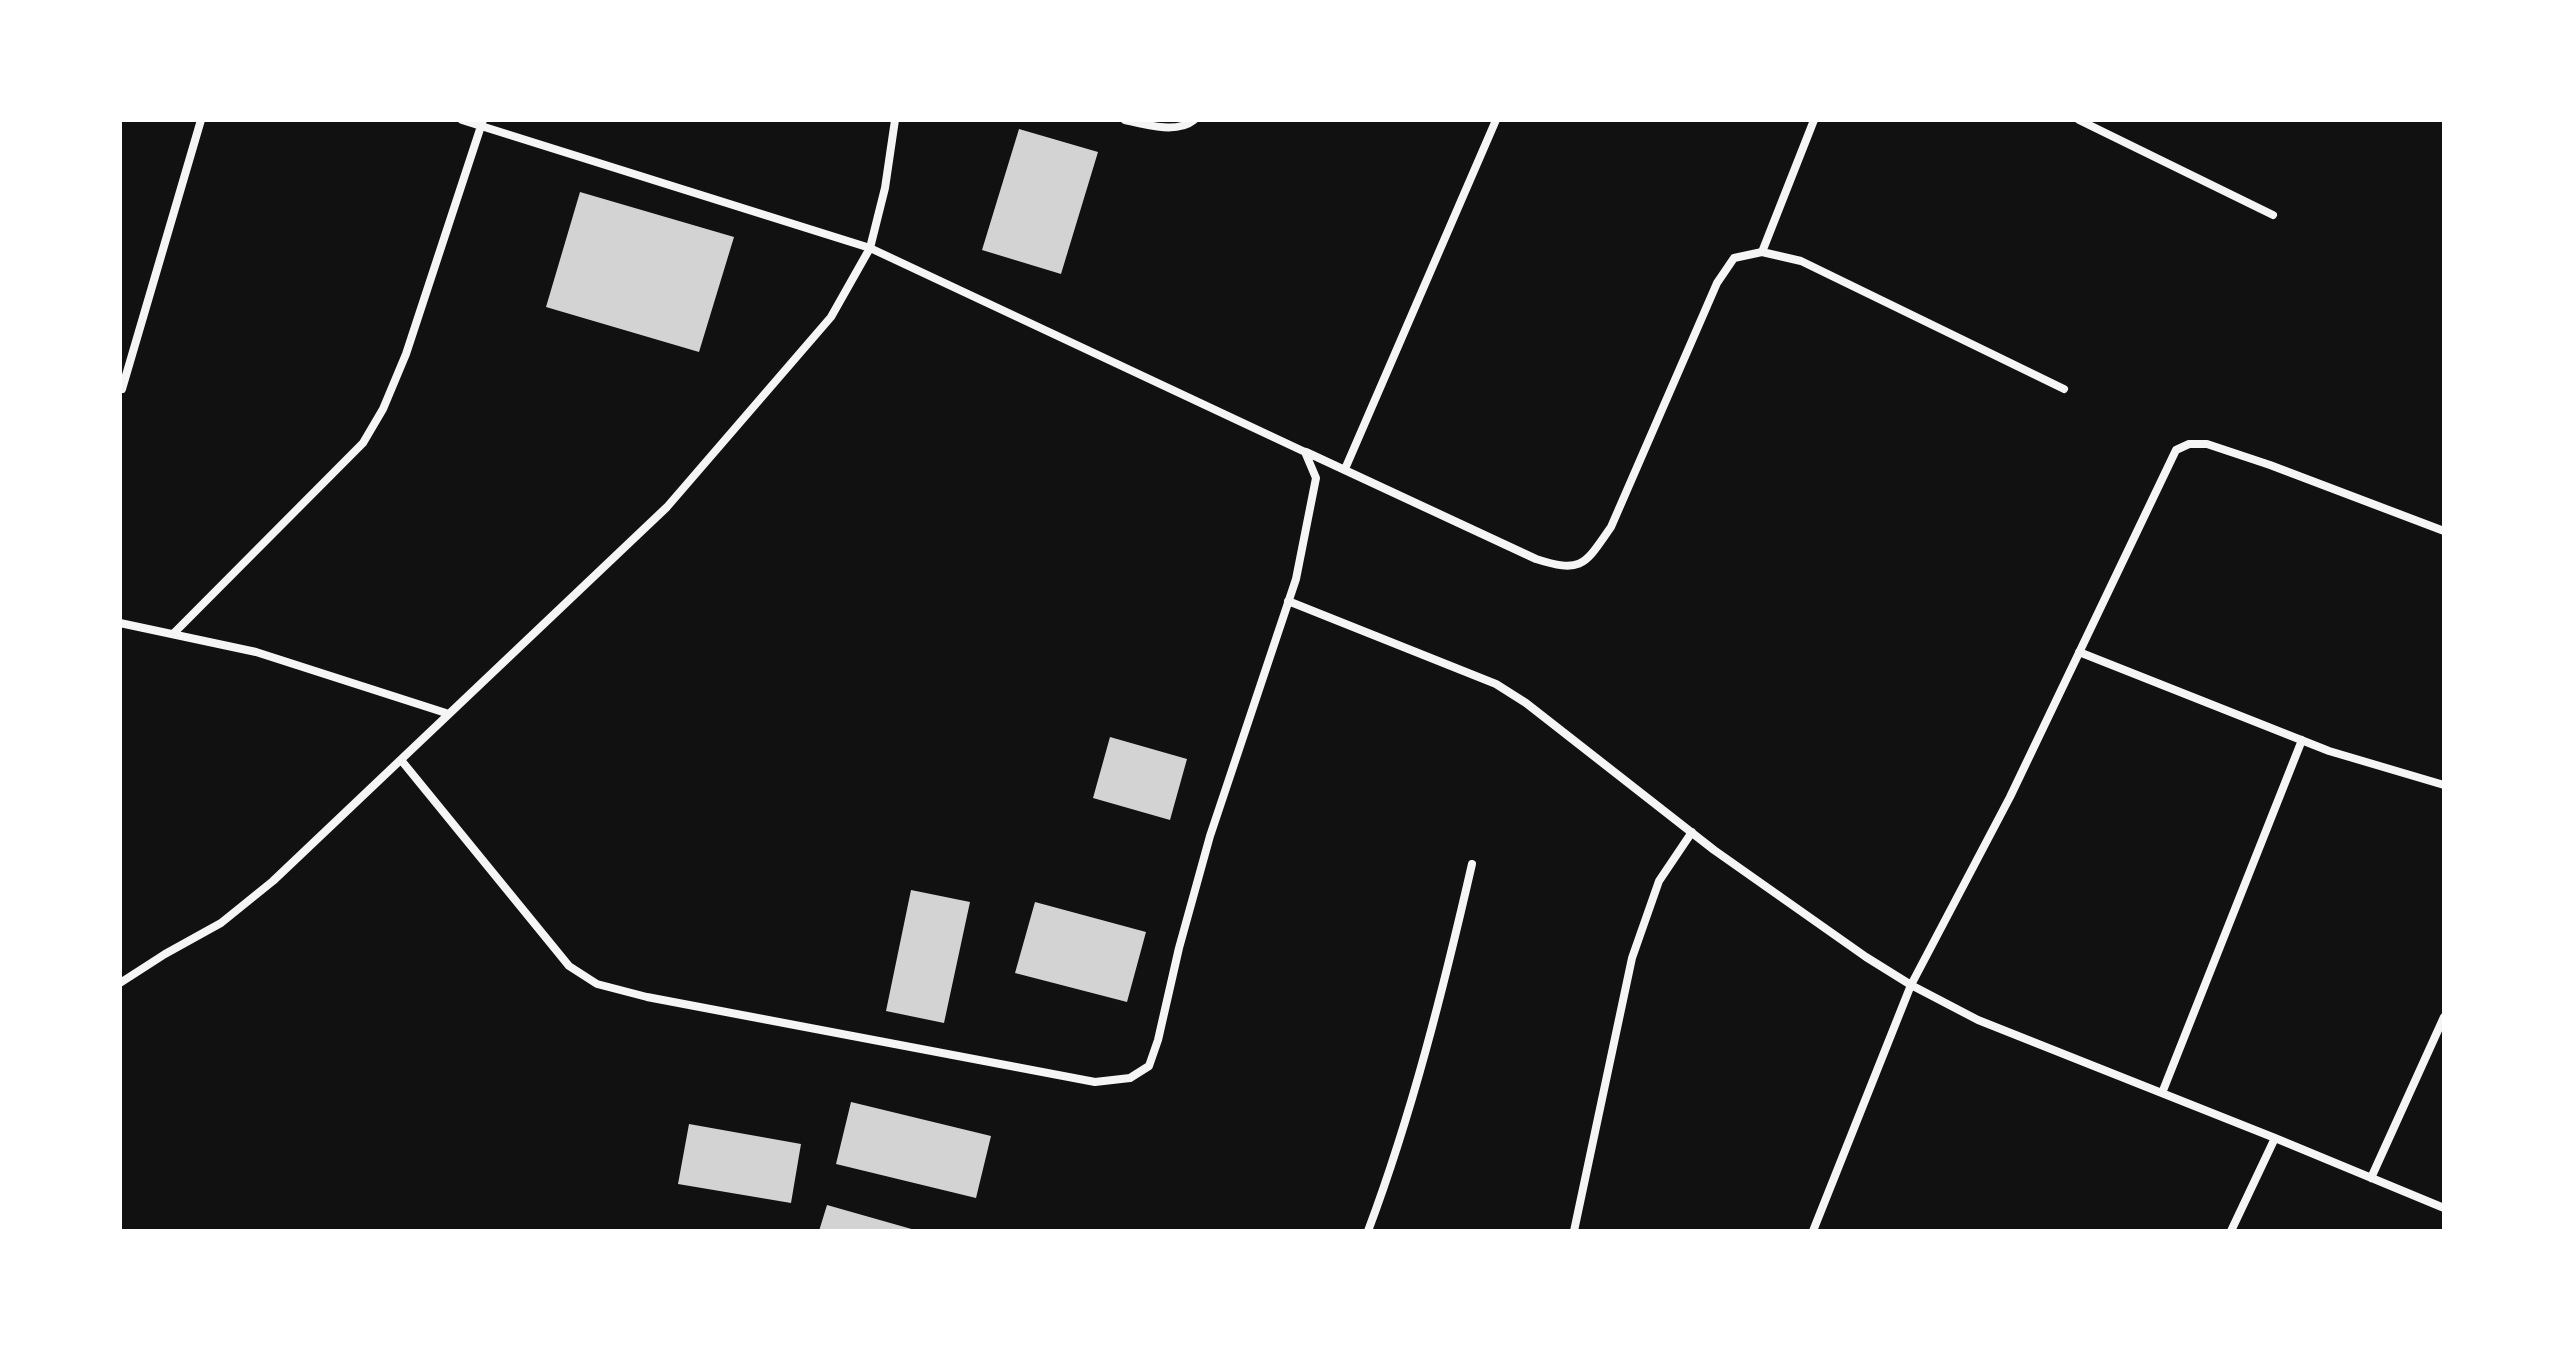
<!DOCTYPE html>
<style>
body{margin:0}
#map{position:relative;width:2564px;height:1351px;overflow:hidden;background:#111;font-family:Raleway,sans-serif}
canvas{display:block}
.frame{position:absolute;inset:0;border:122px solid #fff;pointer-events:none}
</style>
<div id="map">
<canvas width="2564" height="1351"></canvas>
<div class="frame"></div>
</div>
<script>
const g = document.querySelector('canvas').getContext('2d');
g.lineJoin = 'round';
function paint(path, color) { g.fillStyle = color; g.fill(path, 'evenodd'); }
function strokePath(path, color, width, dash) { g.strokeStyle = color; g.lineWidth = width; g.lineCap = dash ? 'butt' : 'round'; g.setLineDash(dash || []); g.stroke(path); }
paint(new Path2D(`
 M1019 129 1098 152 1061 274 982 250Z
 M580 192 734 237 699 352 546 307Z
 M1110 737 1187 759 1170 820 1093 798Z
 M911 890 970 902 944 1023 886 1011Z
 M1035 902 1146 932 1127 1002 1015 973Z
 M851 1102 991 1136 976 1198 836 1164Z
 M689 1124 801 1144 791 1203 678 1184Z
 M827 1205 915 1230V1231H819Z`), '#d3d3d3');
strokePath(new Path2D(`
 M1125 120C1146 125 1177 134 1194 120
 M2079 120 2273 215
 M1762 252 1814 120
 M122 389 201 120
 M1306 452 1536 559C1583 574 1585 564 1611 527L1717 283 1734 258 1762 252 1801 261 2064 389
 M1345 469 1496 120
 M1288 601 1496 684 1526 703 1714 850 1866 957 1911 985 1978 1020 2275 1138 2444 1208
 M120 623 256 652 449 714
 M173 634 363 443 383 409 406 354 483 120
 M2079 652 2329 751 2444 785
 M401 760 569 966 597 984 647 997 1095 1082 1130 1078 1149 1066 1158 1040 1179 948 1210 836 1296 579 1316 478 1305 452 870 248 462 120
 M120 983 165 954 221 923 273 881 667 507 831 317 870 248 885 188 895 120
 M2162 1093 2302 740
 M2371 1178 2444 1017
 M1368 1231C1412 1114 1444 986 1472 864
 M1574 1231 1632 958 1659 881 1692 832
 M1813 1231 1911 985 2010 797 2176 450 2189 444H2207L2270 465 2444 531
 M2231 1231 2275 1138`), '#f5f5f5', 8);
</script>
